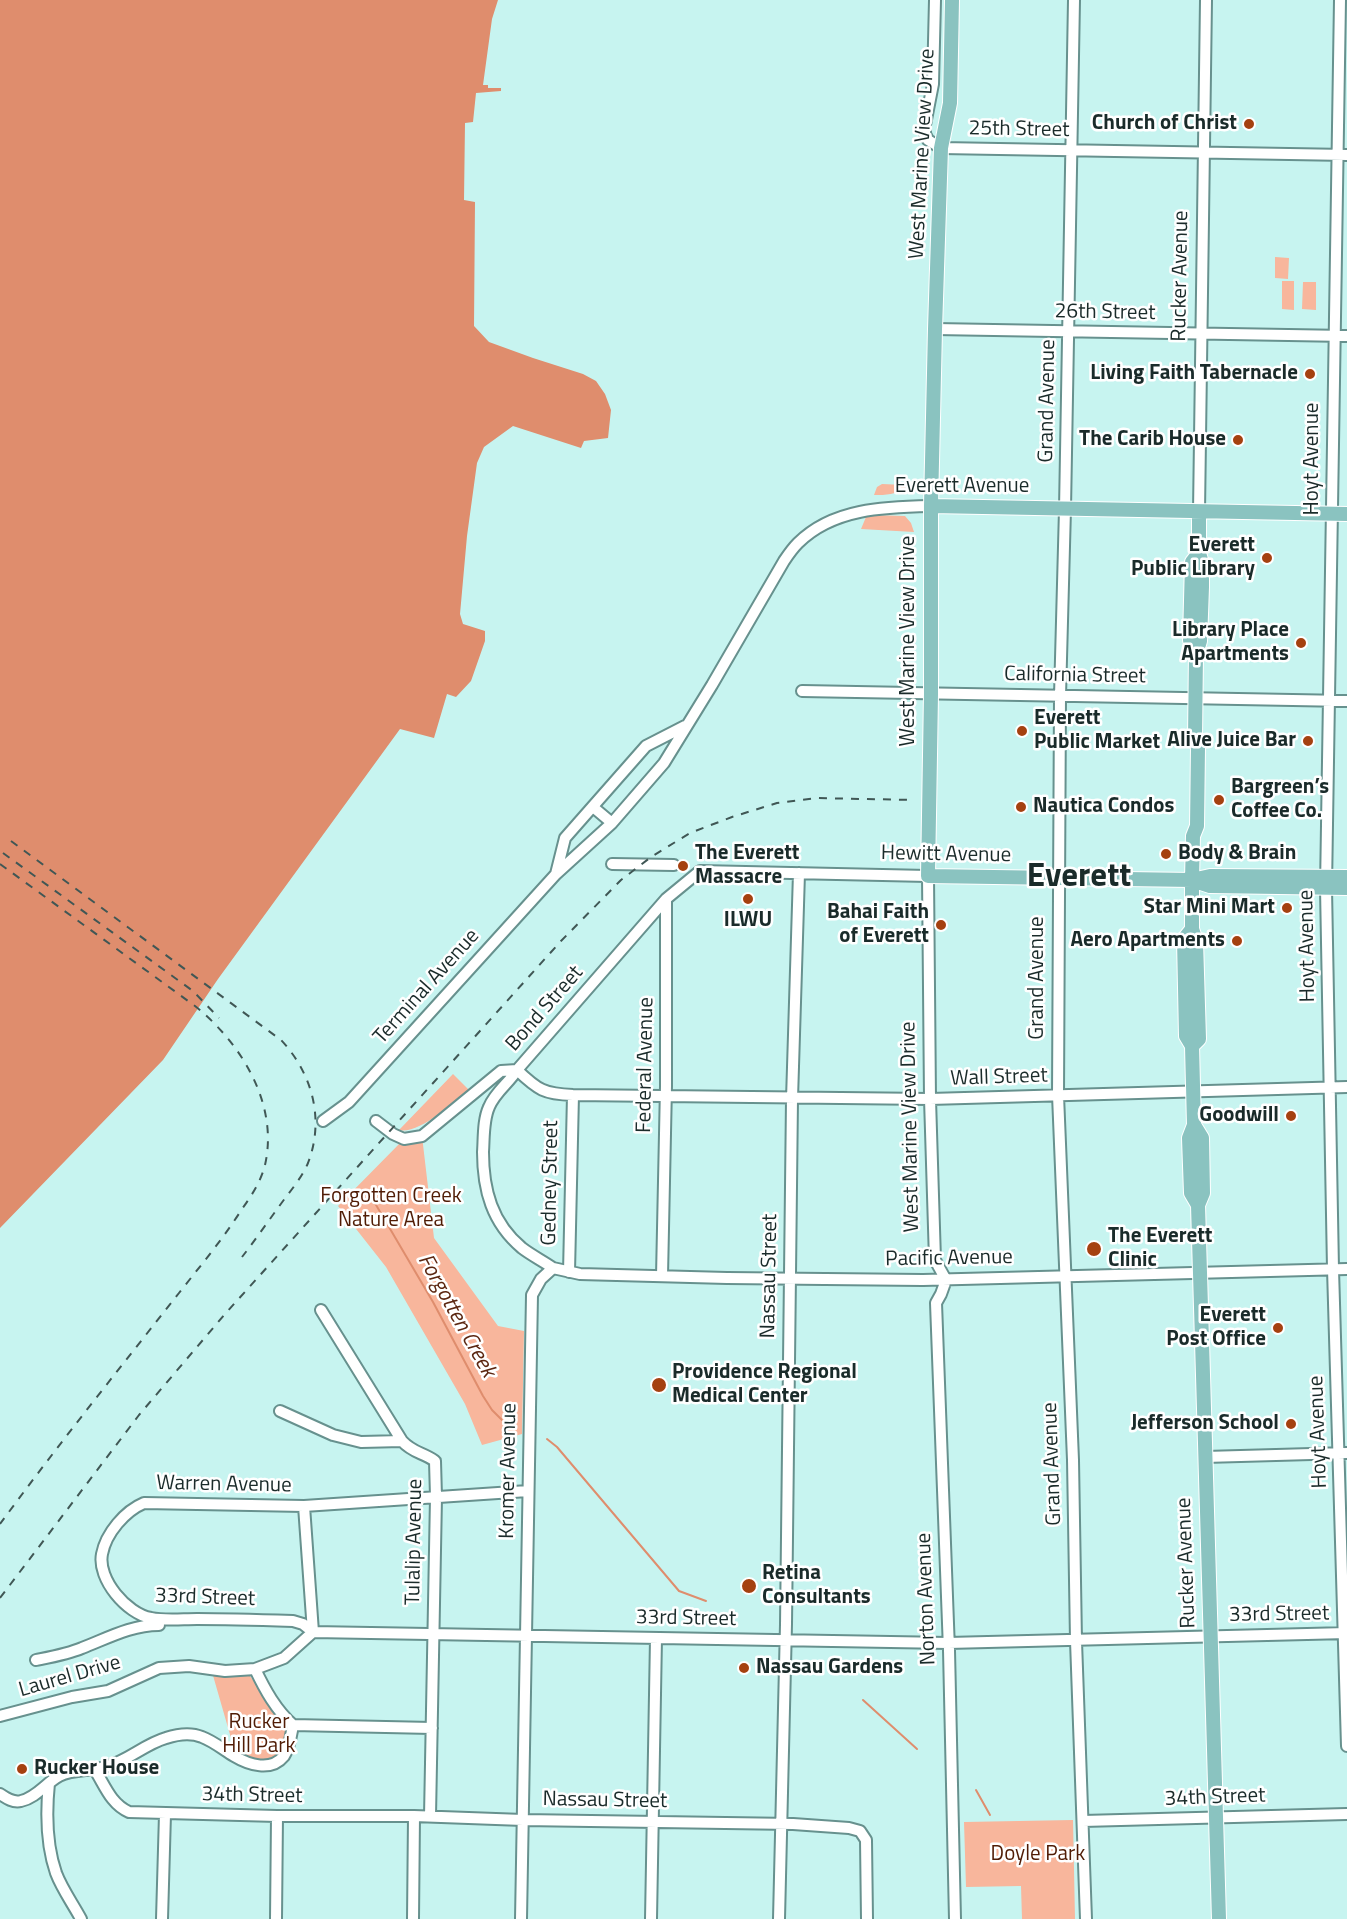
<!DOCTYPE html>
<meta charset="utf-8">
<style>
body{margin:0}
canvas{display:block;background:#c7f4f0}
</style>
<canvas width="1347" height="1919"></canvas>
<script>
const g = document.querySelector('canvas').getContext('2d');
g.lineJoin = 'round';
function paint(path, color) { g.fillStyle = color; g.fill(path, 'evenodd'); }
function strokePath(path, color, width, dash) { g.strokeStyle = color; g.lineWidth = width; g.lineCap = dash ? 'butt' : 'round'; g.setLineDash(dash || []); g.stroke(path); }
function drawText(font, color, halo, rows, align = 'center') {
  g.font = font + ' "Titillium Web",sans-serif'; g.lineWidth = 5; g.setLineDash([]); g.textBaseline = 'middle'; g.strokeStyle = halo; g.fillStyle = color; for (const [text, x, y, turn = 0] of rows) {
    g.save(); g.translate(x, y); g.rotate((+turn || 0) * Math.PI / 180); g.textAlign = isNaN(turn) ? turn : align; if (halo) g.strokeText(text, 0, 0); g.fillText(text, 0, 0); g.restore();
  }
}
paint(new Path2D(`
 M1275 257 1289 258 1288 279 1275 278Z
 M1282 281H1294V310L1282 309Z
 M1303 282H1316V310L1302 309Z
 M882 484 905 485 906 487C896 495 886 495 874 495L877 487Z
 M873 515 905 516 911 523 914 532 861 529 866 517Z
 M453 1074 470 1091C454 1102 418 1135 399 1130Z
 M422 1136 434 1238 498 1326 524 1331 522 1434 482 1445 465 1404 386 1267 338 1206 404 1139Z
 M212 1672H247L287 1727 285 1747 273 1760 255 1762 235 1752Z
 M1073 1820 1075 1919H1022L1021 1886 966 1887 964 1822Z`), '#f8b69c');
paint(new Path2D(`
 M0 0H498L492 19 483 85H488V88H501V91L476 93 473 122 465 123 464 200 475 202 474 326 489 342 533 358 583 374 596 381 605 394 611 410 608 438 584 441 581 448 513 426 484 447 477 463 467 536 460 614 463 624 485 631V641L471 681 456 697 447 694 434 738 400 729 218 979 163 1060 0 1228Z`), '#df8d6d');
strokePath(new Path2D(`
 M369 1193 433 1302 483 1396 492 1410 502 1420
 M547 1439 557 1447 679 1591 706 1601
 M863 1700 917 1749
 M976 1790 990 1815`), '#df8d6d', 2);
const minor = new Path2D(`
 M935 0 933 84 925 125V134L928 140 941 148 1347 155
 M1074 0 1065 509 1060 696 1058 1095 1073 1460 1076 1641 1086 1919
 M1340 0 1326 888 1333 1269 1347 1746
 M935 329 1347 336
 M1199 512 1206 0
 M802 691 1347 701
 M593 807 612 823
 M612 864 674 865
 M556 874 565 838 646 746 685 726
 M517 1070C538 1090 544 1094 573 1095L930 1099 1347 1087
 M323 1121 349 1102 556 874 612 823 664 763 712 685 784 561C788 555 793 548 798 543 833 508 885 507 931 506
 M376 1121 393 1134 404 1139 422 1136 501 1071 517 1070
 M553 1268 580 1274 727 1278 923 1280 1347 1269
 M569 1272 573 1095
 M662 1276 666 1086V899
 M946 1280 941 1294 936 1303 949 1650 955 1919
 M321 1310 402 1441C413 1453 422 1452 435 1461L436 1497 430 1816
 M280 1411 333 1435 361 1442 402 1441
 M1205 1457 1347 1453
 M528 1491 304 1506 144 1503C125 1511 106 1533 102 1554 97 1579 127 1614 151 1618 165 1621 182 1619 197 1619 229 1619 261 1620 293 1621L303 1624 313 1632 948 1643 1347 1633
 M36 1660C51 1657 68 1654 82 1648 108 1638 131 1625 159 1625
 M255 1669C265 1690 276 1710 293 1725
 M0 1716 72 1697 108 1691 159 1668 189 1666 225 1671 255 1669 284 1658 313 1632 304 1506
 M293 1725 432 1728
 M95 1770C105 1786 111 1804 129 1812L277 1816H414L523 1820 793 1824 849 1828 860 1831 866 1840 867 1919
 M49 1783C46 1812 46 1844 56 1873 62 1889 73 1904 81 1919
 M0 1794C6 1798 13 1803 21 1801 36 1798 46 1783 59 1776 75 1768 92 1772 108 1766 129 1760 145 1744 166 1738 178 1734 190 1732 202 1737 213 1741 224 1750 234 1756 249 1765 271 1772 284 1756 290 1747 291 1735 293 1725
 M1083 1821 1347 1814
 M162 1919 165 1814
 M276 1919 277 1816
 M413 1919 414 1816
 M521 1919 532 1295 541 1279 553 1268C543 1261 531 1255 522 1248 492 1223 483 1190 483 1152 484 1138 483 1120 489 1107 495 1092 509 1083 517 1070L666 899 700 871 928 876 930 1099 935 1260 946 1280
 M651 1919 656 1638
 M779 1919 786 1624 792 1099 799 873`);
const major = new Path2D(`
 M952 0 950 103 941 148 935 329 931 506V694L928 876 1192 880 1210 876 1347 877
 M931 506 1347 514
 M1196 654 1190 640 1192 562 1199 553
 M1192 880 1210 886 1347 888
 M1192 929 1184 939 1186 1036 1192 1046 1194 1125 1189 1138 1191 1193 1198 1205
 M1192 1046 1199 1039 1196 941 1192 929V880L1193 836 1197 826 1198 748 1195 738 1196 654 1200 641 1202 587V563L1199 553V512
 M1194 1125 1202 1138 1203 1193 1198 1205 1219 1919`);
strokePath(minor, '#67918e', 14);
strokePath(major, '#fff', 16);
strokePath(minor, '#fff', 10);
strokePath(major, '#8ac3c0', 14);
strokePath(new Path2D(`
 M11 841 281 1040C312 1073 325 1119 308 1163 302 1177 292 1189 283 1201 269 1220 256 1239 242 1257
 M3 853 193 991 219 1018
 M0 864 195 1006C241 1043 279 1104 265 1165 261 1181 252 1195 242 1209 223 1239 201 1265 179 1293 119 1369 58 1445 0 1524
 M0 1598 139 1415 225 1314 561 941 621 880 651 857 690 833 732 817 777 803 816 798 914 800`), '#405755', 2, [8, 8]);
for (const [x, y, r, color] of [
 [1249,124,6,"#a54110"],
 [1310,374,6,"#a54110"],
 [1238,440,6,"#a54110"],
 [1267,558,6,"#a54110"],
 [1301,643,6,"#a54110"],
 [1022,731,6,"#a54110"],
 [1308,741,6,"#a54110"],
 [1219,800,6,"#a54110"],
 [1021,807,6,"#a54110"],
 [1166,854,6,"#a54110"],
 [683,866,6,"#a54110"],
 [748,899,6,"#a54110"],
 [1287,908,6,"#a54110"],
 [941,925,6,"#a54110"],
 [1237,941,6,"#a54110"],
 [1291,1116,6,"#a54110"],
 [1094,1249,8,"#a54110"],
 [1278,1328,6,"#a54110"],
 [659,1385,8,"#a54110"],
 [1291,1424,6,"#a54110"],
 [749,1586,8,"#a54110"],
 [744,1668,6,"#a54110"],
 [22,1769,6,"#a54110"]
]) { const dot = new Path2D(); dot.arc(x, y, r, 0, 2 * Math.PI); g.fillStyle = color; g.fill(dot); strokePath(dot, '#fff', 2); }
drawText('bold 21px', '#1a2b2a', '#fff', [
 ["Church of Christ",1237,124],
 ["Living Faith Tabernacle",1298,374],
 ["The Carib House",1226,440],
 ["Everett",1255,546],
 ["Public Library",1255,570],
 ["Library Place",1289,631],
 ["Apartments",1289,655],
 ["Everett",1034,719,"left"],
 ["Public Market",1034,743,"left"],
 ["Alive Juice Bar",1296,741],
 ["Bargreen’s",1231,788,"left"],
 ["Coffee Co.",1231,812,"left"],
 ["Nautica Condos",1033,807,"left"],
 ["The Everett",695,854,"left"],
 ["Massacre",695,878,"left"],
 ["Body & Brain",1178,854,"left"],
 ["Star Mini Mart",1275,908],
 ["Bahai Faith",929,913],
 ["of Everett",929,937],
 ["ILWU",748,921,"center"],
 ["Aero Apartments",1225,941],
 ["Goodwill",1279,1116],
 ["The Everett",1108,1237,"left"],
 ["Clinic",1108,1261,"left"],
 ["Everett",1266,1316],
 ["Post Office",1266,1340],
 ["Providence Regional",672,1373,"left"],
 ["Medical Center",672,1397,"left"],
 ["Jefferson School",1279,1424],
 ["Retina",762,1574,"left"],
 ["Consultants",762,1598,"left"],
 ["Nassau Gardens",756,1668,"left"],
 ["Rucker House",34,1769,"left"]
], 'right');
drawText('21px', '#1a2b2a', '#fff', [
 ["25th Street",1019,130,1],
 ["West Marine View Drive",923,154,-87],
 ["Rucker Avenue",1181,276,-89],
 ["26th Street",1105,313,1],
 ["Grand Avenue",1048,401,-89],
 ["Hoyt Avenue",1313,459,-90],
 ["Everett Avenue",962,487],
 ["West Marine View Drive",909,641,-90],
 ["California Street",1075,676,1],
 ["Hewitt Avenue",946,855,1],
 ["Hoyt Avenue",1308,946,-91],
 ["Grand Avenue",1038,978,-90],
 ["Terminal Avenue",427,987,-48],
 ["Bond Street",545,1009,-49],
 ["Federal Avenue",646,1065,-89],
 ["Wall Street",999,1078,-2],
 ["West Marine View Drive",911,1127,-91],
 ["Gedney Street",551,1183,-89],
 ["Pacific Avenue",949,1259,-1],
 ["Nassau Street",770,1276,-89],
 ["Hoyt Avenue",1319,1432,-92],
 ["Grand Avenue",1053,1464,-92],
 ["Kromer Avenue",509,1471,-89],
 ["Warren Avenue",224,1485,1],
 ["Tulalip Avenue",415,1542,-89],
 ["Rucker Avenue",1187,1563,-92],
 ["33rd Street",205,1598,2],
 ["Norton Avenue",927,1599,-92],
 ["33rd Street",1279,1615,-1],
 ["33rd Street",686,1619,1],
 ["Laurel Drive",70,1677,-16],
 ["34th Street",252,1796,1],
 ["34th Street",1215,1798,-2],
 ["Nassau Street",605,1801,1]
]);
drawText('21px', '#501c05', '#fff', [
 ["Forgotten Creek",391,1197],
 ["Nature Area",391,1221],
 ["Rucker",259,1723],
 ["Hill Park",259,1747],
 ["Doyle Park",1038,1855]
]);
drawText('italic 22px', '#5c2711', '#fff', [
 ["Forgotten Creek",456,1316,61]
]);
drawText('bold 33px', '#1a2b2a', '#fff', [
 ["Everett",1079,878]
]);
</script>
